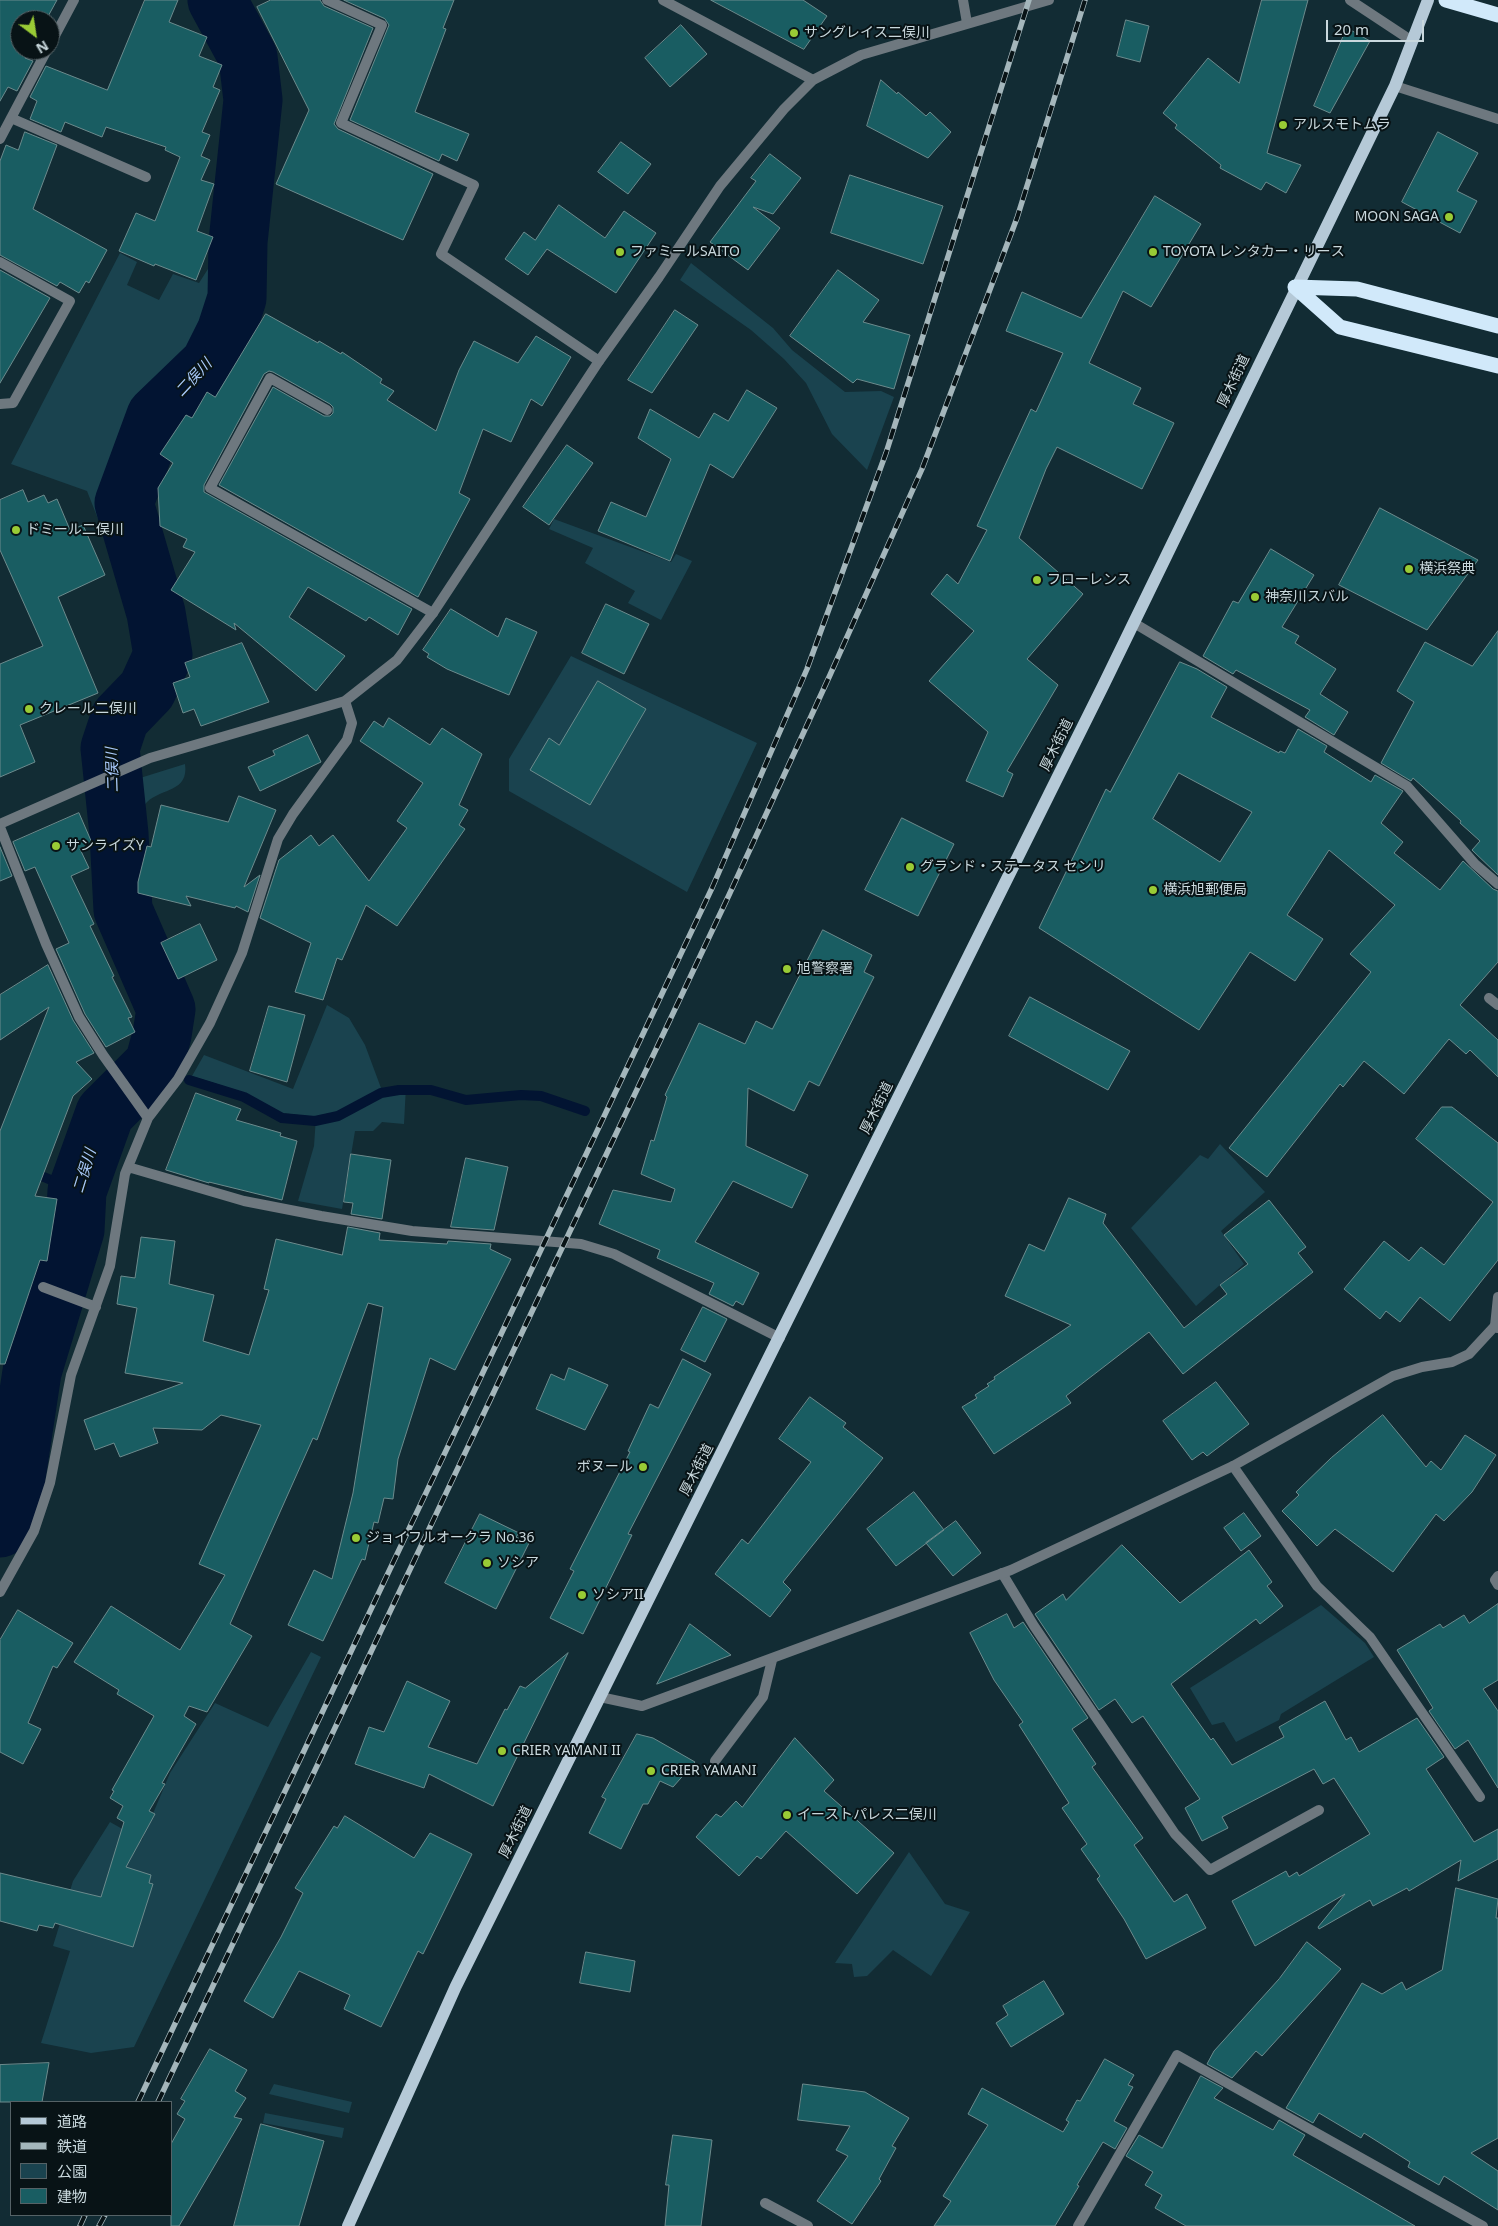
<!DOCTYPE html>
<meta charset="utf-8">
<style>
body{margin:0}
#map{position:relative;width:1498px;height:2226px;overflow:hidden;background:#122c34;font-family:"Noto Sans","Noto Sans JP",sans-serif}
canvas{display:block}
.legend{position:absolute;left:10px;top:2101px;width:162px;height:115px;box-sizing:border-box;background:#081316;border:1px solid #556266;margin:0;padding:6px 9px;list-style:none;font-size:15px;color:#c9d8dd}
.legend li{display:flex;align-items:center;gap:10px;height:25px}
.legend b{width:25px;border:1px solid #556266}
.north{position:absolute;left:10px;top:10px;width:50px;height:50px;box-sizing:border-box;background:#081316;border:1px solid #556266;border-radius:50%;rotate:149deg;font-size:14px;font-weight:700;line-height:20px;text-align:center;color:#c9d8dd}
.north::after{content:'';display:block;margin:auto;width:18px;height:22px;background:#99cb35;clip-path:polygon(50% 0,100% 100%,50% 72%,0 100%)}
.scale{position:absolute;left:1326px;top:20px;width:98px;height:22px;box-sizing:border-box;border:2px solid #c9d8dd;border-top:0;padding-left:6px;font-size:15px;line-height:18px;white-space:nowrap;color:#c9d8dd;-webkit-text-stroke:4px #081316;paint-order:stroke}
</style>
<div id="map">
<canvas width="1498" height="2226"></canvas>
<ul class="legend">
<li><b style="height:6px;background:#b5c9d7"></b>道路</li>
<li><b style="height:6px;background:#a4b6bb"></b>鉄道</li>
<li><b style="height:14px;background:#1a434f"></b>公園</li>
<li><b style="height:14px;background:#195d62"></b>建物</li>
</ul>
<div class="north">N</div>
<div class="scale">20 m</div>
</div>
<script>
const g = document.querySelector('canvas').getContext('2d');
g.lineJoin = 'round';
function paint(path, color) { g.fillStyle = color; g.fill(path, 'evenodd'); }
function strokePath(path, color, width, dash) { g.strokeStyle = color; g.lineWidth = width; g.lineCap = dash ? 'butt' : 'round'; g.setLineDash(dash || []); g.stroke(path); }
function drawText(font, color, halo, rows, align = 'center') {
  g.font = font + ' "Noto Sans","Noto Sans JP",sans-serif'; g.lineWidth = 4; g.setLineDash([]); g.textBaseline = 'middle'; g.strokeStyle = halo; g.fillStyle = color; for (const [text, x, y, turn = 0] of rows) {
    g.save(); g.translate(x, y); g.rotate((+turn || 0) * Math.PI / 180); g.textAlign = isNaN(turn) ? turn : align; if (halo) g.strokeText(text, 0, 0); g.fillText(text, 0, 0); g.restore();
  }
}
paint(new Path2D(`
 M120 253 137 262 127 285 159 300 173 274 199 283 217 255 231 259 230 298 221 324 163 395 133 437 118 502 145 509 166 584 150 608C156 641 161 660 138 689 132 696 122 703 118 712 104 738 107 759 108 788L185 764C189 792 162 788 147 802 139 810 136 829 132 839L104 842 96 830 98 744 104 717 142 659 144 635 87 491 11 464Z
 M691 263 773 328 792 350 845 392 881 391 894 397 867 470 832 434 806 383 784 359 751 330 680 280Z
 M554 519 671 562 676 554 692 561 661 620 628 603 635 591 585 563 593 548 549 529Z
 M571 656 757 743 687 892 509 791V759Z
 M327 1005 349 1018 365 1045 381 1088 406 1086 404 1124 382 1122 373 1131H355L342 1209 298 1201 314 1146 316 1117 282 1113 245 1093 192 1076 204 1055 293 1089Z
 M1220 1144 1265 1192 1221 1231 1244 1264 1196 1306 1131 1228 1200 1155 1208 1159Z
 M1321 1605 1365 1643 1374 1657 1281 1714 1279 1720 1236 1742 1224 1722 1212 1725 1190 1688Z
 M311 1652 321 1657 134 2047 91 2053 41 2043 70 1951 53 1946 73 1881 110 1822 142 1840 170 1773 215 1703 268 1727Z
 M909 1852 945 1904 970 1912 931 1976 893 1950 867 1976 854 1977 852 1964 835 1963Z
 M274 2084 352 2102 349 2113 269 2094Z
 M265 2113 344 2128 342 2138 263 2123Z`), '#1a434f');
strokePath(new Path2D(`
 M154 1064 169 1073
 M189 1080 244 1097 282 1118 315 1121 338 1116 381 1093 399 1090H431L466 1100 521 1095 541 1096 585 1111
 M32 1172 77 1191`), '#021432', 10);
strokePath(new Path2D(`
 M0 1528 13 1497 32 1372 75 1230 77 1191 105 1113 154 1064 162 1035 166 1009 123 910 119 834 110 748 120 718 147 690 163 655 156 613 124 503 156 416 210 364 226 332 237 298 238 242 253 100 248 57 217 0`), '#021432', 59);
const building = new Path2D(`
 M0 0H57L46 20H20V50H29L25 58 33 61 17 91 8 87 0 101Z
 M145 0H178L169 22 207 37 199 56 222 65 213 87 220 90 202 132 210 135 201 156 210 160 201 180 214 184 197 231 213 237 196 280 155 264 154 266 119 251 136 213 155 221 180 157 165 150 166 147 106 127 102 137 65 122 61 132 30 119 37 101 30 97 46 66 107 90Z
 M271 0H320L324 6 373 28 334 124 338 129 433 174 403 240 276 184 309 110 257 7Z
 M344 0H454L443 28 446 29 415 112 469 134 457 161 442 154 439 161 350 120 389 25 385 19Z
 M711 0H803L827 16 804 49Z
 M1262 0H1308L1267 153 1301 165 1286 193 1266 182 1261 190 1220 168 1221 165 1175 128 1177 125 1163 113 1208 58 1239 83Z
 M1126 20 1149 26 1140 62 1117 56Z
 M681 25 707 54 670 87 645 58Z
 M1347 28 1370 41 1330 113 1314 106Z
 M881 80 897 94 898 92 926 116 930 112 951 132 928 158 867 126Z
 M25 132 57 145 33 209 107 250 89 283 86 281 79 293 60 282 57 286 0 255V161L6 145 18 150Z
 M1438 132 1478 153 1457 191 1477 201 1460 233 1402 202Z
 M621 142 651 164 628 194 598 172Z
 M770 154 801 178 773 214 753 207 780 228 748 270 710 242 756 181 751 178Z
 M850 175 943 206 923 264 831 233Z
 M1155 196 1201 224 1151 307 1123 291 1089 363 1141 388 1133 404 1174 423 1142 489 1057 447 1046 469 1019 538 1083 594 1027 659 1058 685 1007 771 1013 774 1003 797 966 781 988 732 929 681 974 631 931 594 947 574 958 584 987 530 977 526 1031 409 1036 412 1063 353 1006 331 1022 292 1081 318Z
 M559 205 605 238 624 211 656 233 616 293 547 249 528 275 505 259 524 232 535 240Z
 M0 270 50 298 0 383Z
 M838 270 879 300 863 322 910 335 894 389 857 379 853 383 790 336Z
 M675 310 698 325 652 393 628 380Z
 M266 314 318 343 319 341 341 354 342 352 382 379 380 383 394 391 387 400 436 431 459 370 474 341 518 363 536 336 571 357 542 406 531 399 511 442 483 429 459 493 470 499 418 597 219 485 273 387 324 416H330L333 413V407L330 404 273 372 269 371 264 374 204 485V492L412 609 398 635 369 617 366 621 308 587 289 617 345 656 316 691 234 623 236 630 171 590 195 552 183 547 187 539 160 526 158 488 173 463 160 454 186 415 192 418 207 392 215 397Z
 M747 390 777 408 733 478 710 464 670 561 598 531 611 502 646 517 671 459 638 438 650 409 699 438 714 413 728 421Z
 M567 445 593 463 549 525 523 507Z
 M23 490 28 502 44 495 48 503 57 499 70 530 83 525 105 575 58 597 98 693 20 725 35 762 0 777V664L43 646 0 550V500Z
 M1380 508 1478 560 1427 630 1339 585Z
 M1271 549 1314 575 1282 627 1299 636 1295 643 1336 669 1320 694 1348 712 1334 735 1305 717 1310 710 1236 670 1233 674 1203 656 1233 601 1238 603Z
 M606 604 649 624 624 674 582 653Z
 M451 609 498 637 506 618 537 632 509 695 447 669 427 657 429 654 423 650Z
 M1498 631V875L1472 850 1480 841 1460 823 1461 821 1413 778 1411 781 1381 763 1414 702 1397 691 1425 642 1472 666Z
 M242 643 269 702 201 726 194 709 183 713 173 683 190 677 185 663Z
 M1180 662 1197 669 1227 687 1211 717 1279 753 1280 751 1285 753 1298 729 1327 746 1324 752 1371 782 1375 775 1403 791 1381 823 1403 842 1394 853 1440 890 1463 861 1493 889 1498 891V962L1460 1005 1498 1040V1077L1470 1050 1466 1054 1449 1039 1404 1094 1364 1061 1343 1087 1340 1084 1267 1177 1229 1148 1371 972 1350 954 1395 905 1329 850 1287 915 1323 939 1295 981 1250 952 1199 1030 1039 928 1106 789 1110 792ZM1179 773 1252 812 1220 862 1153 819Z
 M598 681 646 709 590 805 530 770 549 738 559 745Z
 M389 718 430 745 442 728 482 754 459 805 468 810 459 825 465 829 397 926 366 905 342 960 337 958 323 1000 295 992 311 943 260 918 279 860 311 835 319 846 333 835 369 881 407 828 397 821 423 783 360 741 374 721 383 727Z
 M308 735 321 762 260 791 248 767 275 755 273 751Z
 M239 796 276 810 244 887 260 875 248 912 236 906 235 908 186 896 191 906 138 893V882L147 846 151 847 161 805 228 822Z
 M79 813 92 843 80 849 89 868 71 876 94 924 90 926 114 976 112 977 132 1017 128 1018 135 1032 106 1047 85 1014 56 949 69 943 35 867 25 871 13 842Z
 M902 818 954 844 918 916 865 890Z
 M0 847 12 876 0 881Z
 M200 924 217 960 178 979 161 943Z
 M823 930 872 955 864 972 874 977 819 1086 809 1081 794 1111 748 1088 746 1146 808 1175 792 1208 733 1181 695 1242 759 1273 743 1305 736 1301 733 1306 709 1294 714 1283 657 1258 660 1250 599 1224 613 1190 671 1202 675 1189 641 1174 651 1140 654 1141 667 1097 665 1095 699 1023 745 1044 756 1021 772 1029Z
 M48 965 73 1020 94 1053 76 1062 92 1079 73 1096 35 1196 57 1199 47 1261 40 1260 5 1364H0V1131L49 1007 0 1040V995Z
 M1030 997 1130 1051 1108 1090 1009 1036Z
 M269 1006 305 1015 287 1082 250 1071Z
 M196 1093 241 1109 236 1120 281 1133 280 1136 297 1141 282 1200 209 1182V1183L166 1170Z
 M1442 1107H1452L1498 1143V1260L1450 1321 1420 1297 1400 1322 1386 1311 1380 1319 1344 1289 1384 1241 1409 1261 1421 1247 1444 1265 1493 1202 1416 1139Z
 M351 1154 391 1160 382 1219 351 1214 353 1203 344 1202Z
 M466 1158 508 1167 494 1230 451 1227Z
 M1069 1198 1106 1214 1103 1223 1184 1328 1227 1294 1220 1285 1248 1264 1224 1235 1269 1200 1306 1247 1298 1253 1313 1272 1183 1374 1149 1332 1066 1396 1071 1403 994 1454 962 1407 977 1398 975 1395 989 1386 987 1384 995 1379 994 1377 1071 1325 1005 1296 1029 1244 1044 1251Z
 M348 1227 380 1233 379 1240 447 1244 448 1241 491 1244 490 1249 511 1259 455 1370 430 1358 398 1459 393 1499 384 1498 378 1523 374 1522 365 1560 362 1559 323 1641 288 1625 314 1570 332 1579 353 1493 383 1307 368 1303 317 1440 313 1438 230 1624 252 1636 207 1712 189 1706 184 1716 196 1724 162 1783 165 1784 149 1811 155 1814 126 1867 151 1875 149 1883 153 1884 133 1947 55 1923 53 1928 39 1925 37 1931 0 1921V1873L101 1897 124 1822 117 1818 123 1806 110 1798 114 1791 112 1790 154 1716 117 1694 119 1690 74 1662 111 1606 180 1650 225 1575 199 1564 261 1425 221 1415 202 1430 153 1428 158 1443 120 1457 114 1443 95 1450 84 1420 183 1383 125 1373 137 1308 117 1304 121 1276 135 1278 141 1237 175 1241 169 1284 214 1295 203 1341 249 1355 269 1290 264 1289 276 1239 342 1255Z
 M703 1307 727 1319 705 1362 681 1350Z
 M683 1359 711 1374 628 1534 632 1535 583 1634 550 1618 574 1571 570 1569 630 1452 628 1451 650 1404 658 1408Z
 M569 1368 608 1385 585 1430 536 1409 551 1374 564 1380Z
 M1216 1382 1249 1424 1207 1456 1203 1452 1192 1460 1163 1421Z
 M810 1397 846 1423 843 1427 883 1458 783 1582 791 1590 770 1617 715 1574 742 1539 748 1544 811 1462 779 1439Z
 M1383 1415 1426 1467 1431 1461 1441 1470 1465 1435 1496 1455 1472 1492 1444 1521 1436 1514 1393 1572 1335 1529 1317 1546 1282 1511 1299 1495 1296 1492 1331 1458Z
 M914 1492 944 1530 896 1566 867 1529Z
 M1244 1513 1261 1536 1241 1551 1224 1528Z
 M480 1514 519 1533 516 1537 529 1543 496 1609 445 1583Z
 M956 1521 981 1553 953 1576 926 1543Z
 M1122 1545 1180 1603 1249 1550 1272 1582 1267 1586 1283 1606 1260 1624 1256 1619 1171 1684 1211 1740 1213 1738 1232 1765 1284 1737 1279 1727 1325 1701 1346 1740 1351 1737 1359 1752 1417 1718 1444 1757 1426 1769 1474 1842 1498 1829V1859L1458 1881 1461 1860 1409 1891 1407 1888 1373 1906 1370 1900 1319 1929 1318 1927 1345 1894 1255 1946 1232 1901 1286 1871 1289 1877 1297 1872 1299 1876 1370 1834 1334 1778 1323 1784 1314 1769 1222 1817 1228 1828 1202 1841 1185 1808 1200 1799 1143 1716 1132 1723 1115 1699 1099 1710 1035 1614 1063 1594 1066 1600Z
 M1498 1604V1680L1483 1689 1498 1711V1788L1468 1740 1455 1749 1429 1711 1433 1708 1397 1650 1440 1624 1443 1628 1464 1615 1469 1623Z
 M18 1610 73 1643 57 1668 53 1666 28 1723 41 1729 23 1764 0 1752V1640Z
 M1007 1614 1014 1628 1023 1622 1088 1718 1072 1729 1096 1764 1092 1767 1143 1838 1134 1845 1174 1902 1187 1894 1206 1928 1146 1959 1124 1919 1097 1879 1100 1876 1081 1849 1087 1844 1062 1808 1069 1803 1019 1725 1023 1722 994 1680 970 1633Z
 M690 1624 731 1655 657 1684Z
 M568 1653 493 1806 429 1774 424 1788 355 1764 369 1727 384 1732 407 1681 450 1701 428 1747 477 1764 505 1709 507 1710 520 1686 525 1688Z
 M637 1734 653 1738 695 1762 673 1787 660 1781 648 1804H643L621 1849 589 1833 606 1799 602 1797Z
 M795 1738 834 1780 824 1791 894 1853 857 1894 786 1831 761 1859 757 1856 739 1876 696 1837 716 1814 721 1817 736 1801 742 1807Z
 M345 1816 414 1858 430 1833 472 1854 423 1954 418 1951 381 2027 344 2009 350 1995 299 1971 273 2018 244 2001 281 1937 303 1893 295 1888 334 1826 337 1828Z
 M1456 1888 1498 1899 1496 1918H1498V2138L1471 2153 1498 2171V2210L1444 2176 1439 2185 1408 2167 1410 2162 1364 2133 1361 2138 1319 2113 1313 2123 1286 2108 1362 1983 1382 1994 1402 1982 1406 1990 1442 1970Z
 M1307 1942 1341 1969 1262 2056 1256 2051 1232 2078 1207 2064 1214 2051 1279 1979Z
 M586 1952 635 1961 630 1992 580 1983Z
 M1044 1981 1064 2014 1011 2047 996 2023 1008 2015 1003 2006Z
 M210 2049 247 2070 235 2091 246 2098 234 2117 242 2119 179 2226H171V2144L185 2119 177 2114 185 2101 181 2099Z
 M1105 2059 1134 2075 1128 2085 1133 2087 1114 2121 1127 2128 1115 2149 1103 2142 1077 2185 1079 2186 1055 2226H934L951 2201 943 2196 988 2125 968 2114 982 2088 1063 2132 1069 2122 1066 2120 1077 2100 1080 2101Z
 M49 2063 42 2102H0V2065Z
 M1201 2076 1223 2088 1214 2098 1273 2130 1279 2120 1305 2135 1293 2155 1415 2226H1186L1155 2208 1162 2195 1145 2185 1153 2172 1126 2156 1139 2135 1162 2148Z
 M803 2084 865 2092 909 2118 892 2146 896 2148 879 2179 881 2181 852 2224 817 2201 848 2156 836 2150 850 2126 798 2120Z
 M261 2124 324 2141 299 2226H234Z
 M673 2135 712 2140 701 2226H665L669 2185H666Z`);
paint(building, '#195d62');
strokePath(building, '#6c8b8d', 1);
strokePath(new Path2D(`
 M327 0 382 25 341 123 474 185 441 254 599 361
 M663 0 813 80
 M963 0 967 23
 M1350 0 1412 41
 M50 45 74 0
 M1395 86 1498 119
 M11 118 146 177
 M0 139 47 50
 M0 262 70 301 13 403 0 404
 M327 410 270 378 210 488 433 613
 M1134 623 1407 786 1475 864 1498 884
 M0 827 46 944 79 1017 103 1055 148 1118
 M1489 998 1498 1005
 M128 1167 244 1201 321 1216 412 1231 581 1244 614 1254 780 1338
 M43 1287 96 1307
 M1495 1326 1498 1297
 M1233 1466 1317 1586 1370 1637 1480 1797
 M1002 1573 1034 1626 1175 1834 1210 1870 1319 1810
 M1498 1576 1495 1580 1498 1585
 M0 1592 34 1531 50 1483 71 1375 110 1266 125 1174 148 1118 178 1079 210 1023 242 953 278 839 293 814 347 740 352 723 345 701
 M715 1761 763 1697 772 1660
 M765 2203 808 2226
 M1078 2226 1177 2055 1483 2226`), '#6e787f', 10);
strokePath(new Path2D(`
 M0 824 150 758 345 701 397 660 433 613 599 361 659 277 720 186 784 109 813 80 861 55 1049 0
 M600 1697 642 1706 1011 1570 1233 1466 1393 1376 1422 1367 1452 1362 1469 1354 1495 1326 1498 1328`), '#6e787f', 10);
strokePath(new Path2D(`
 M348 2226 456 1986 1103 686 1395 86 1428 0`), '#b5c9d7', 12);
strokePath(new Path2D(`
 M1446 0 1498 15
 M1295 287 1340 327 1498 366
 M1295 287 1357 289 1498 326`), '#d1e9fa', 15);
const rail = new Path2D(`
 M138 2102 712 888 807 669 886 453 1029 0
 M158 2102 729 895 830 675 922 469 1017 218 1085 0
 M80 2226 85 2215
 M99 2226 105 2215`);
strokePath(rail, '#a4b6bb', 5.5);
strokePath(rail, '#081316', 4, [11]);
for (const [x, y, r, color] of [
 [794,33,5,"#99cb35"],
 [1283,125,5,"#99cb35"],
 [1449,217,5,"#99cb35"],
 [620,252,5,"#99cb35"],
 [1153,252,5,"#99cb35"],
 [16,530,5,"#99cb35"],
 [1409,569,5,"#99cb35"],
 [1037,580,5,"#99cb35"],
 [1255,597,5,"#99cb35"],
 [29,709,5,"#99cb35"],
 [56,846,5,"#99cb35"],
 [910,867,5,"#99cb35"],
 [1153,890,5,"#99cb35"],
 [787,969,5,"#99cb35"],
 [643,1467,5,"#99cb35"],
 [356,1538,5,"#99cb35"],
 [487,1563,5,"#99cb35"],
 [582,1595,5,"#99cb35"],
 [502,1751,5,"#99cb35"],
 [651,1771,5,"#99cb35"],
 [787,1815,5,"#99cb35"]
]) { const dot = new Path2D(); dot.arc(x, y, r, 0, 2 * Math.PI); g.fillStyle = color; g.fill(dot); strokePath(dot, '#081316', 2); }
drawText('14px', '#c9d8dd', '#081316', [
 ["サングレイス二俣川",804,33],
 ["アルスモトムラ",1293,125],
 ["MOON SAGA",1439,217,"right"],
 ["ファミールSAITO",630,252],
 ["TOYOTA レンタカー・リース",1163,252],
 ["ドミール二俣川",26,530],
 ["横浜祭典",1419,569],
 ["フローレンス",1047,580],
 ["神奈川スバル",1265,597],
 ["クレール二俣川",39,709],
 ["サンライズY",66,846],
 ["グランド・ステータス センリ",920,867],
 ["横浜旭郵便局",1163,890],
 ["旭警察署",797,969],
 ["ボヌール",633,1467,"right"],
 ["ジョイフルオークラ No.36",366,1538],
 ["ソシア",497,1563],
 ["ソシアII",592,1595],
 ["CRIER YAMANI II",512,1751],
 ["CRIER YAMANI",661,1771],
 ["イーストパレス二俣川",797,1815]
], 'left');
drawText('14px', '#c9d8dd', '#081316', [
 ["厚木街道",1234,381,-65],
 ["厚木街道",1057,745,-64],
 ["厚木街道",877,1108,-64],
 ["厚木街道",697,1470,-63],
 ["厚木街道",516,1832,-64]
]);
drawText('italic 15px', '#a9cafa', '#081316', [
 ["二俣川",194,378,-47],
 ["二俣川",113,770,-92],
 ["二俣川",85,1171,-73]
]);
</script>
